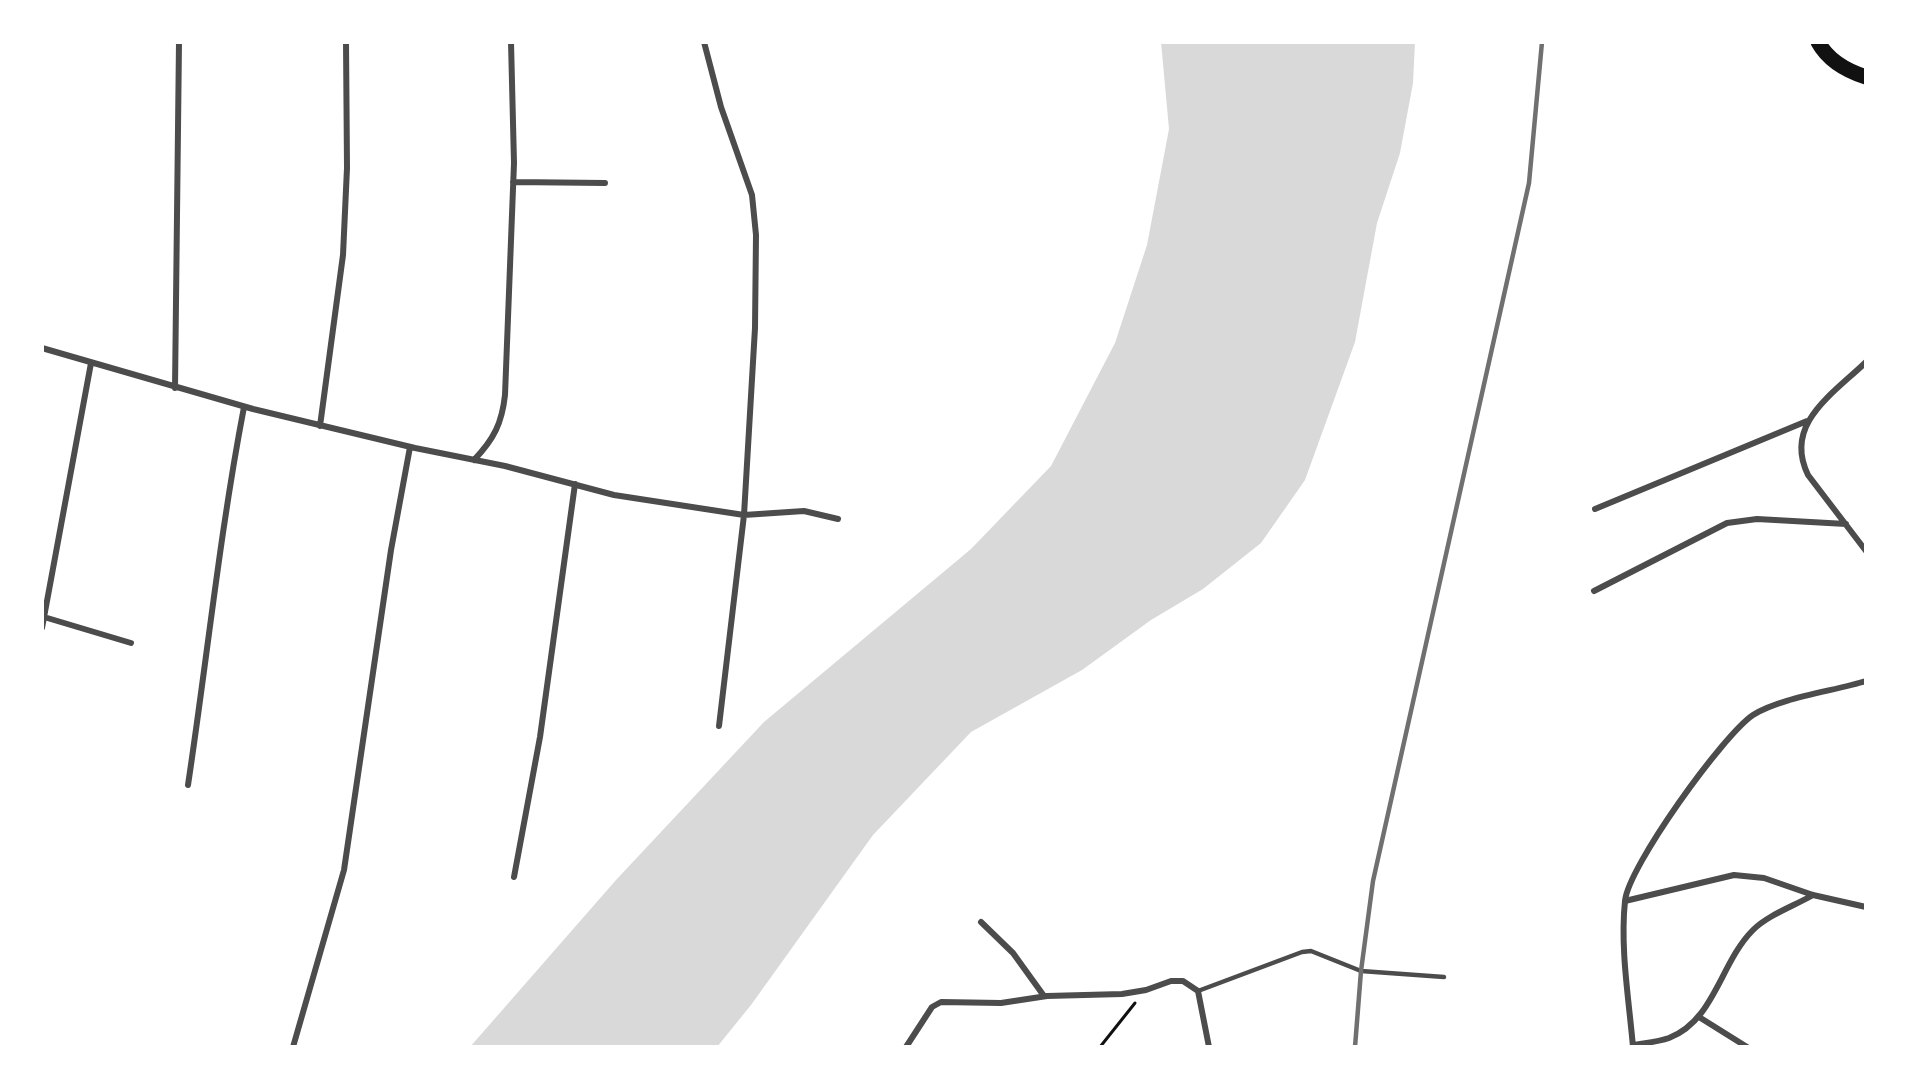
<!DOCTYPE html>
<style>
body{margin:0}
#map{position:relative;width:1908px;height:1089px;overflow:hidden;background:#fff;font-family:"Golos Text",sans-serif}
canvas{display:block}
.frame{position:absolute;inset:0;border:44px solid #fff;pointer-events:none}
</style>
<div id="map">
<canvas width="1908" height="1089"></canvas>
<div class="frame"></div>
</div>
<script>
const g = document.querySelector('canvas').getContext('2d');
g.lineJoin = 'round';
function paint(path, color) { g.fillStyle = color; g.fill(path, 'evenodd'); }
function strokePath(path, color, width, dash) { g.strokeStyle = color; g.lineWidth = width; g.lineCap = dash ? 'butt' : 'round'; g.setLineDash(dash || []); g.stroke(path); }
paint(new Path2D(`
 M1161 42H1415L1413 83 1400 153 1377 223 1355 342 1305 480 1261 543 1203 589 1151 620 1082 670 971 732 873 835 751 1005 717 1047H470L616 880 764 722 971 549 1051 466 1115 343 1147 245 1169 129Z`), '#d9d9d9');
strokePath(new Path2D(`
 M1100 1047 1135 1003`), '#111', 3);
strokePath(new Path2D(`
 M1198 991 1302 952 1311 951 1361 971 1444 977`), '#4c4c4c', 4.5);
strokePath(new Path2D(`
 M704 42 721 107 752 195 756 235 755 328 744 515 719 726
 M513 182 605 183
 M42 348 253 409 415 448 505 466 614 495 744 515 804 511 838 519
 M1866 362C1833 394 1783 424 1808 475L1866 551
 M175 388 179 42
 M320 426 343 255 347 168 346 42
 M474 460C494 439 502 423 505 395L514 163 511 42
 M1595 509 1807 421
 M1594 591 1727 523 1757 519 1846 524
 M44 617 131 643
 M42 628 91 363
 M188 785C207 659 220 532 244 407
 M514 877 540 737 575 484
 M1625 901 1734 875 1764 878 1813 895 1866 907
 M981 922 1013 953 1044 996
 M1699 1017 1747 1047
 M1633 1045C1644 1043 1658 1042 1669 1038 1715 1020 1720 963 1753 930 1768 915 1794 906 1813 895
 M293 1047 344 870 391 550 410 447
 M906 1047 932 1007 941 1002 1001 1003 1047 996 1122 994 1146 990 1171 981H1183L1198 991 1209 1047
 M1633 1047C1629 1000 1620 949 1625 901 1628 867 1723 735 1753 715 1779 698 1834 691 1866 681`), '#4c4c4c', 6);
strokePath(new Path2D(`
 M1818 42C1828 60 1847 71 1866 77`), '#111', 15);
strokePath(new Path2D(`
 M1355 1047 1361 971 1373 881 1529 183 1542 42`), '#707070', 4.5);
</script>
